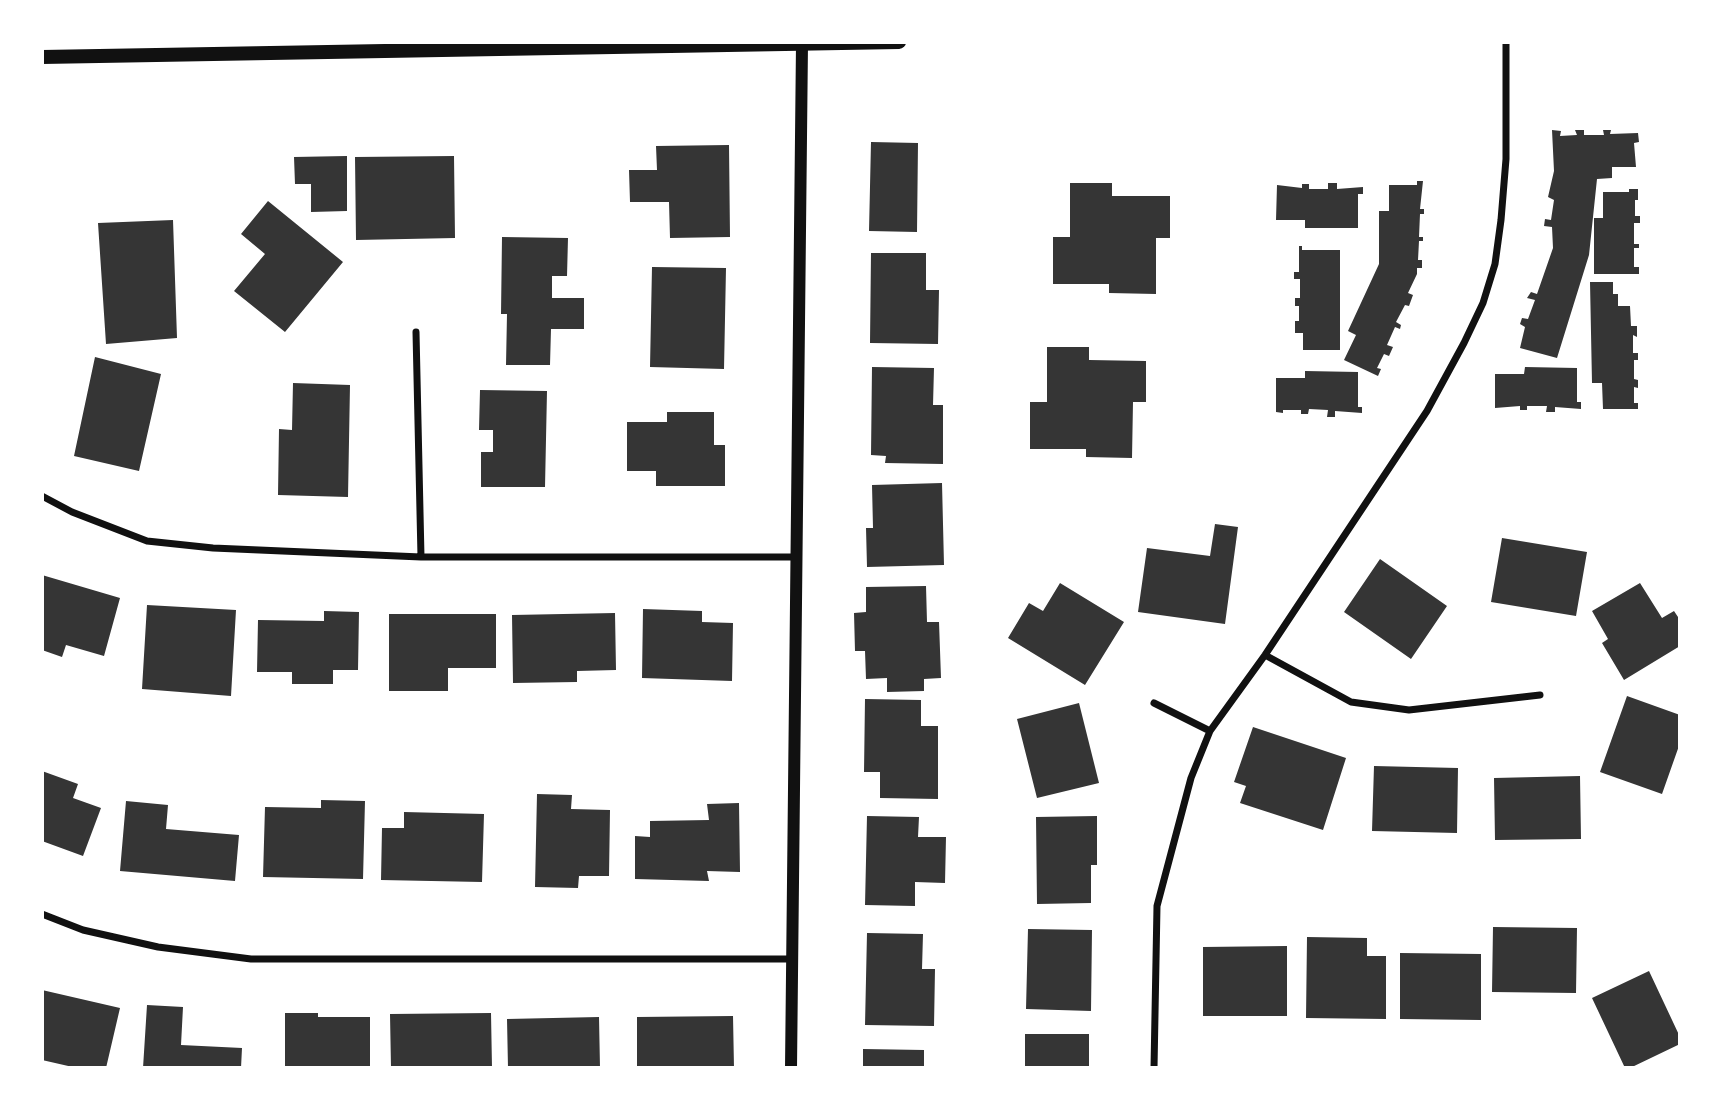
<!DOCTYPE html>
<style>
body{margin:0}
#map{position:relative;width:1722px;height:1110px;overflow:hidden;background:#fff;font-family:"Golos Text",sans-serif}
canvas{display:block}
.frame{position:absolute;inset:0;border:44px solid #fff;pointer-events:none}
</style>
<div id="map">
<canvas width="1722" height="1110"></canvas>
<div class="frame"></div>
</div>
<script>
const g = document.querySelector('canvas').getContext('2d');
g.lineJoin = 'round';
function paint(path, color) { g.fillStyle = color; g.fill(path, 'evenodd'); }
function strokePath(path, color, width, dash) { g.strokeStyle = color; g.lineWidth = width; g.lineCap = dash ? 'butt' : 'round'; g.setLineDash(dash || []); g.stroke(path); }
paint(new Path2D(`
 M1552 130 1561 131 1560 136 1577 135 1575 130H1584V135H1604L1603 130H1611L1610 134 1638 133 1639 142 1634 143 1636 167H1612V178L1597 179 1589 255 1557 358 1520 348 1525 327 1520 324 1522 318 1528 319 1535 300 1527 298 1531 292 1537 294 1553 248 1552 227 1544 226 1545 219 1551 220 1554 200 1548 197 1554 171Z
 M871 142 918 143 917 232 869 231Z
 M729 145 730 237 670 238 669 202H630L629 170H657L656 146Z
 M347 156V211L311 212V184H295L294 157Z
 M454 156 455 238 356 240 355 157Z
 M1417 181H1423L1420 209H1424V214H1420L1419 237H1423V241H1419L1418 260H1422V268H1417V274L1408 293 1413 295 1409 306 1405 305 1396 322 1401 325 1400 329 1395 327 1387 345 1393 347 1389 356 1384 354 1377 368 1381 369 1378 376 1344 360 1356 335 1348 331 1379 264V211H1389V185H1417Z
 M1070 183H1112V196H1170V238H1156V294L1109 293V284H1053V237H1070Z
 M1328 183H1337V189L1363 187V194H1358V228H1305V220H1276L1277 185 1302 188V184H1309V189H1328Z
 M1629 189H1638V200H1635V216H1640V223H1634V244H1639V248H1634V267H1639V274H1594V218H1603V192H1629Z
 M268 201 343 262 285 332 234 291 265 254 241 234Z
 M173 220 177 338 106 344 98 223Z
 M502 237 568 238 567 276H552V298H584V329H551L550 365H506L507 314H501Z
 M1299 246H1302V250H1340V350H1303V333H1295V321H1299V306H1295V298H1300V279H1294V272H1299Z
 M871 253H926V290H939L938 344 870 343Z
 M652 267 726 268 724 369 650 367Z
 M1590 282H1613V294H1618V306H1630L1631 326H1637V337L1633 335V353H1638V360H1634V379L1638 380V388L1634 387V403H1638V409H1603L1602 383H1592Z
 M1047 347H1089V360L1146 361V402H1133L1132 458 1086 457V449H1030V402H1047Z
 M95 357 161 374 139 471 74 456Z
 M872 367 934 368 933 405H943V464L885 463 886 456 871 455Z
 M1525 367 1577 368V402H1581V409L1555 407V412H1546L1547 406H1527V410H1520V406L1495 408V374H1524Z
 M1305 371 1358 372V407H1362V413L1335 411V417H1327L1328 410 1309 409 1308 414H1301V410H1283V413L1276 412V378H1305Z
 M293 383 350 385 348 497 278 495 279 429 292 430Z
 M480 390 547 391 545 487H481V452H493V430H479Z
 M667 412H714V445H725V486H656V471H627V422H667Z
 M942 483 944 565 867 567 866 528H873L872 485Z
 M1215 524 1238 527 1225 624 1138 612 1147 548 1210 556Z
 M1502 538 1587 552 1576 616 1491 602Z
 M1380 559 1447 606 1411 659 1344 612Z
 M42 575 120 598 104 656 66 645 62 657 42 650Z
 M1060 583 1124 622 1085 685 1008 638 1029 603 1043 611Z
 M1640 583 1662 618 1674 611 1680 620V646L1624 680 1602 643 1608 639 1592 611Z
 M926 586 927 622H939L941 678 924 679V691L887 692V678L866 679 865 651H855L854 613 866 612V587Z
 M147 605 236 610 231 696 142 689Z
 M643 609 702 611V622L733 623 732 681 642 678Z
 M324 611 359 612 358 670H333V684H292V672H257L258 620 324 621Z
 M615 613 616 670 577 671V682L513 683 512 615Z
 M389 614H496V668H448V691H389Z
 M1627 696 1680 715V743L1662 794 1600 772Z
 M865 699 921 700V726H938V799L880 798V772H864Z
 M1079 703 1099 783 1037 798 1017 719Z
 M1253 727 1346 758 1323 830 1240 803 1246 786 1234 782Z
 M1374 766 1458 768 1457 833 1372 831Z
 M42 771 78 784 73 798 101 808 83 856 42 841Z
 M1580 776 1581 839 1495 840 1494 778Z
 M537 794 572 795 571 809 610 810 609 876H579L578 888 535 887Z
 M321 800 365 801 363 879 263 877 265 807 321 808Z
 M126 801 168 805 166 829 239 835 235 881 120 871Z
 M739 803 740 872 707 871 709 881 635 879V836L650 837V821L709 820 707 804Z
 M404 812 484 814 482 882 381 880 382 828H404Z
 M867 816 919 817 918 837H946L945 883 915 882V906L865 905Z
 M1097 816V865H1091V903L1037 904 1036 817Z
 M1493 927 1577 928 1576 993 1492 992Z
 M1028 929 1092 930 1091 1011 1026 1009Z
 M867 933 923 934 922 969H935L934 1026 865 1025Z
 M1307 937 1367 938V956H1386V1019L1306 1018Z
 M1287 946V1016H1203V947Z
 M1400 953 1481 954V1020L1400 1019Z
 M1649 971 1680 1037V1044L1630 1068H1625L1592 998Z
 M42 990 120 1008 106 1068H77L42 1060Z
 M147 1005 183 1007 181 1045 242 1048 241 1068H143Z
 M285 1013H318V1017H370V1068H285Z
 M491 1013 492 1068H391L390 1014Z
 M733 1016 734 1068H637V1017Z
 M599 1017 600 1068H508L507 1019Z
 M1025 1034H1089V1068H1025Z
 M863 1049 924 1050V1068H863Z`), '#353535');
strokePath(new Path2D(`
 M416 332 421 557
 M42 496 72 512 147 541 213 548 421 557H798
 M1265 655 1351 702 1409 710 1540 695
 M1154 703 1210 731
 M42 914 83 930 158 947 251 959H791
 M1154 1068 1157 906 1191 778 1210 731 1265 655 1427 411 1464 343 1483 303 1495 264 1501 220 1506 159V42`), '#111', 7);
strokePath(new Path2D(`
 M791 1068 802 44`), '#111', 12);
strokePath(new Path2D(`
 M42 57 899 42`), '#111', 14);
</script>
